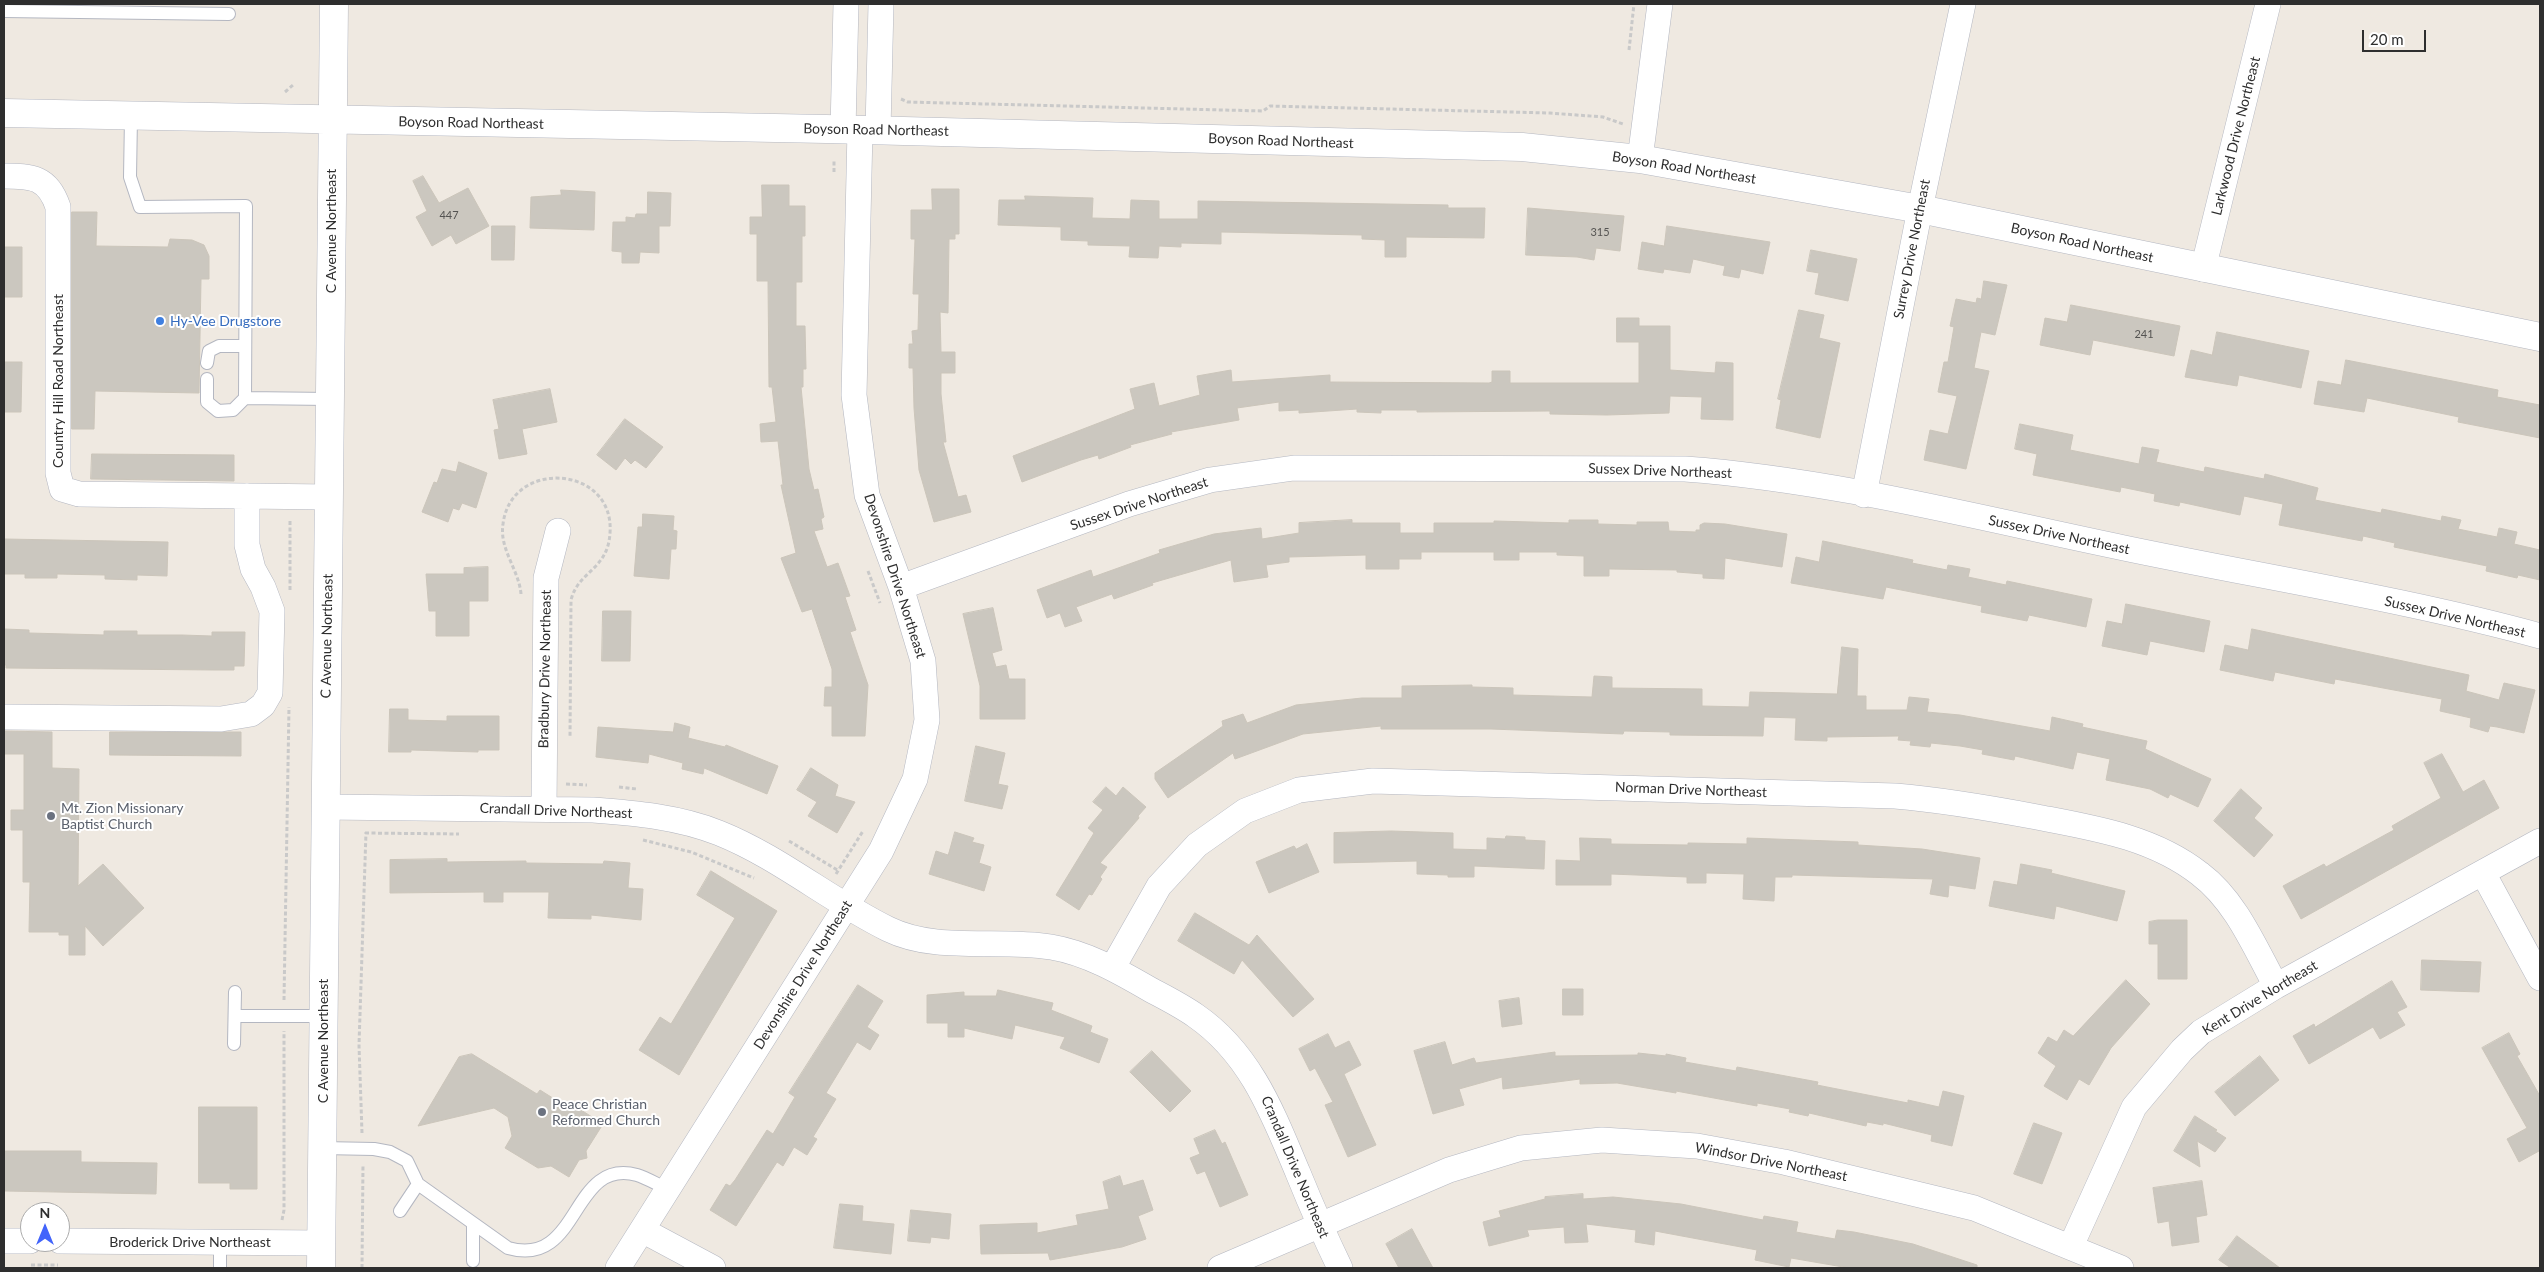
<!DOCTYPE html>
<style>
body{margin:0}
#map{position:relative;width:2544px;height:1272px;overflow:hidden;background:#efe9e1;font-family:Lato,sans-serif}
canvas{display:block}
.frame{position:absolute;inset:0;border:5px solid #2e2e2e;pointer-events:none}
.north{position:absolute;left:20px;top:1202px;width:50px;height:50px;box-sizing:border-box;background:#fff;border:1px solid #ababab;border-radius:50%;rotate:0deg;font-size:14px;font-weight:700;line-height:20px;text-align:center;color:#2e2e2e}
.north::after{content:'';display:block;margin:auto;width:18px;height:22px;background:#4264fb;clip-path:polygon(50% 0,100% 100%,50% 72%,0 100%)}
.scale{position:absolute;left:2362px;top:30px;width:64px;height:22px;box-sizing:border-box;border:2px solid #2e2e2e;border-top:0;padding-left:6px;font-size:15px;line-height:18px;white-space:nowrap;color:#2e2e2e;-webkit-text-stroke:4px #fff;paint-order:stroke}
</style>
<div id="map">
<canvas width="2544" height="1272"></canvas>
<div class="frame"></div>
<div class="north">N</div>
<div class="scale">20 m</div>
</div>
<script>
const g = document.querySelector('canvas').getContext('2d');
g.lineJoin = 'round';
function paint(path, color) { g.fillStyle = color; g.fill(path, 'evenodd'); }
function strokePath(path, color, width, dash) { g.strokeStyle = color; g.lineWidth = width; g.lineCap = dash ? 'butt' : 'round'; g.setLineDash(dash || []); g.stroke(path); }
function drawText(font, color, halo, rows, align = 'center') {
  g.font = font + ' Lato,sans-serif'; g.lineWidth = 4; g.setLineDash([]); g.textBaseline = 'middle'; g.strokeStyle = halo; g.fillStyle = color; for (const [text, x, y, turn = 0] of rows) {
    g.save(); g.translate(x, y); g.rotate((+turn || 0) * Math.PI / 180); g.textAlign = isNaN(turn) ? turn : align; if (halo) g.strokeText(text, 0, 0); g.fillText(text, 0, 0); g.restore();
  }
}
const building = new Path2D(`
 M423 176 439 203 468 188 489 226 456 244 451 235 432 246 416 217 427 211 413 181Z
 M762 185H789V206H805V236H802V282H796V326H805L806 369H803V387H801L809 469 814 490 818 489 824 517 821 519 823 529 814 531 827 567 838 563 850 596 845 597 856 630 850 632 868 685 865 736H832V706H824L825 687H832V669L812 609 802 612 781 558 796 553 781 485H783L778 441 761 442 760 424 776 422 772 387H769L768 281H757V234H750V217H762Z
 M932 189H959V234H955V239H949L948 313 940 312 941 352H955V373H941V394L946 442H943L958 497 966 495 971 512 934 522 919 470 914 408 913 368H909V344H913L912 331 918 330 919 294H913L915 239H911V210H932Z
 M561 190 595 192 594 230 530 228 531 197 561 195Z
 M648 192 671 193 670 226H659V253L640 252 639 263H622V252L612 251 613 222H626V217L635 218 636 214H647Z
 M1025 196 1093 198 1092 218 1130 219 1131 200 1159 201V219H1198V201L1448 205V208H1485L1484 238 1406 237V257H1385V240L1362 239V235L1221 232V244L1181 243V247L1159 246 1158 258 1129 257 1130 246 1088 245V241L1061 240V227L998 225 999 200H1025Z
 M1528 208 1624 216 1620 251 1596 248 1594 260 1577 257 1526 255Z
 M72 212H97L96 246 168 247 170 239 192 240 204 245 209 256V279H201L199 393 95 391 94 429H72Z
 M492 226H515L514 260H492Z
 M1667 226 1770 242 1763 274 1741 269 1739 278 1723 275 1725 266 1693 259 1690 273 1664 269 1663 273 1638 269 1642 242 1664 246Z
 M4 247H22V297H4Z
 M1811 250 1857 259 1848 301 1815 294 1819 273 1807 271Z
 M1984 281 2007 285 1995 335 1981 332 1974 368 1989 371 1966 469 1924 460 1930 430 1948 434 1957 396 1938 392 1944 362H1948L1954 327 1950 326 1956 299 1976 303 1977 298 1981 299Z
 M2071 305 2180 326 2174 356 2093 340 2090 355 2040 345 2045 318 2067 322Z
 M1799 310 1824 315 1819 338 1840 343 1820 438 1776 428 1781 400 1778 399Z
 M1617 318H1639V326H1670V370L1715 373 1716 362 1733 363V420L1701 419 1702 397 1670 396 1669 413 1607 415 1550 414V411L1417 412V410H1381V413L1357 412V409L1299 413V410L1279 411V402L1237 408 1239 420 1171 432 1172 434 1130 445 1131 447 1099 459 1098 455 1081 460 1022 482 1013 456 1135 409 1130 389 1154 383 1159 406 1200 395 1197 376 1231 370 1232 382 1330 375V382L1489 383 1492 382V371H1510V383H1639V342H1617Z
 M2217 332 2309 351 2301 388 2239 375 2237 386 2185 377 2191 350 2212 355Z
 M2346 360 2498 390 2497 397 2540 405V438L2458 422 2459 417 2367 398 2364 412 2314 404 2318 381 2341 385Z
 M4 362H22L21 412H4Z
 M550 389 557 422 522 429 527 454 499 459 494 430 499 429 493 400Z
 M625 419 663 447 646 468 635 460 631 464 625 458 616 470 597 455Z
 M2020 424 2073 435 2070 450 2139 464 2142 447 2159 450 2156 462 2204 472 2205 467 2264 479 2265 474 2318 488 2315 500 2381 513 2382 509 2441 521 2442 516 2461 520 2458 529 2497 537 2499 528 2517 532 2514 544 2540 550V580L2518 575 2517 578 2486 571 2487 566 2394 547 2395 543 2363 536 2362 541 2279 525 2283 504 2244 496 2240 515 2180 502 2179 506 2154 501 2155 494 2121 487 2120 492 2033 475 2037 454 2015 449Z
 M92 454 234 455V481L91 479Z
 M459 462 487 473 476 508 462 503 459 510 453 508 448 522 422 512 434 482 437 483 442 469 456 472Z
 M643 514 674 516 673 530 677 531 676 549H671L669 579 634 576 638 527H642Z
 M1352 520V523H1400V533H1434V523H1494V521L1569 523V520H1598V524L1637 525V522H1668L1669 531 1696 532V530H1700V525L1704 523 1725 524 1787 534 1782 567 1725 558 1724 579 1703 578V574L1677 572V570L1609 569V576H1584V556L1557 555V552H1519V560H1494V552H1421V559H1399V569H1366V555L1289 557V562L1266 565 1268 577 1234 582 1231 560 1152 583 1153 585 1114 599 1112 594 1076 607 1082 621 1065 627 1060 613 1047 618 1037 590 1091 570 1093 577 1160 553 1159 550 1214 534 1261 528 1262 539 1299 533V523Z
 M4 539 168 542 167 576 137 575V580L105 579V575L57 574V578H25V574H4Z
 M1823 541 1913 560 1912 563 1947 570 1948 565 1970 569 1968 577 2006 585 2007 581 2092 599 2086 627 2029 615 2027 621 1981 612 1982 606 1886 587 1883 599 1791 583 1796 557 1819 562Z
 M488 567V601H469V636H436V611H429L426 574H464V568Z
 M2126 604 2210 621 2204 652 2150 641 2147 655 2102 646 2107 621 2122 624Z
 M993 608 1002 650 992 653 996 667 1006 665 1009 679H1025V719H980V686L963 614Z
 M603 611H631L630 661H602Z
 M4 629 29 630V633L104 635V631H137V635H182L212 636V632H245L244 666H234V670H214L6 668V665H4Z
 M2252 629 2469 675 2466 691 2499 700 2504 683 2535 690 2524 733 2497 727 2490 726 2488 732 2470 727 2471 718 2440 711 2442 699 2335 679 2334 684 2275 672 2273 681 2220 670 2225 645 2248 650Z
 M1842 647 1858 649 1857 696H1866V710H1907L1909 697 1929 699 1927 712 1960 715 2050 731 2052 717 2083 724 2082 727 2147 741 2145 749 2211 779 2198 807 2170 794 2168 798 2150 789 2106 780 2110 759 2077 752 2073 769 2015 756 2014 760 1982 754 1983 750 1960 746 1931 743 1930 747 1910 745 1911 741 1898 740 1899 736 1827 737V741L1795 740 1796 718 1764 717 1763 736 1670 735V732L1624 731 1623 734 1491 729H1381V726L1303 734 1235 759 1233 753 1168 798 1155 779V773L1223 726 1222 721 1243 714 1247 723 1296 705 1362 698H1402V686L1472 685V687L1513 688V695L1592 697 1594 676 1612 677V688L1702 689V706L1749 707 1750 692 1837 694Z
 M390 709H408V720L447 721V716H499V750H478V752L411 750V752H389Z
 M675 723 690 727 688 738 725 747 726 745 778 766 767 794 704 768 703 774 682 769 683 763 649 754 648 763 596 757 598 727 673 732Z
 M4 731 52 732V768L79 769 78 886 103 864 144 908 103 946 85 926V955H69V935H59V932H29L30 882H23V830H11V810H24V754H4Z
 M110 732H241V756L110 755Z
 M976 746 1005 753 998 784 1008 786 1002 809 965 801Z
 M2442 754 2463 792 2484 780 2499 808 2301 919 2283 886 2324 864 2326 867 2394 830 2392 826 2441 798 2424 763Z
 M811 768 838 785 835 796 855 802 837 833 808 816 817 802 797 790Z
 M1106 787 1116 796 1123 787 1146 807 1138 816 1139 818 1100 863 1107 867 1100 877 1102 879 1092 895 1089 894 1079 910 1056 895 1094 833 1088 828 1103 810 1093 802Z
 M2241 789 2262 808 2254 818 2273 835 2254 857 2214 821Z
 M1391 831 1453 833V849L1487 850V838L1505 839 1506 836 1525 837V840L1545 841 1544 869 1474 866V877H1448V875L1417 874V861L1334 863V833Z
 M955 832 974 838 972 842 984 845 979 863 991 867 984 891 929 874 936 851 948 855Z
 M1580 838 1611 839V844L1688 845V843L1747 844V838L1858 842V845L1922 849 1980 858 1975 889 1949 885 1948 897 1930 894 1933 879 1792 875V877H1775L1774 901 1743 899 1744 874 1706 873V883H1687V877L1611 874V885H1556V860L1580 861Z
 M1307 844 1319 872 1269 893 1256 862 1294 846 1296 849Z
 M447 859V862L526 861V863L603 864 604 861 630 863 628 888 643 889 641 920 591 915V919L548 918 549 892H503V902H484V892L390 893V860Z
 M2021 864 2052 870 2051 873 2125 891 2117 921 2056 906 2054 919 1989 906 1994 881 2017 885Z
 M711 871 777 911 679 1075 639 1050 660 1017 671 1024 735 918 697 895Z
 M1195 913 1249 945 1257 935 1314 999 1293 1017 1242 960 1234 974 1178 941Z
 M2158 920H2187V979H2158V944H2149V922Z
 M2422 960 2481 962 2479 992 2421 990Z
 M2126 980 2150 1004 2111 1048 2089 1085 2079 1079 2067 1100 2044 1086 2056 1066 2038 1053 2048 1037 2057 1042 2064 1030 2073 1036Z
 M2392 981 2407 1007 2397 1012 2405 1025 2380 1039 2373 1027 2309 1064 2293 1036 2314 1024 2315 1027Z
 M858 985 883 1001 867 1027 879 1035 870 1050 857 1042 826 1093 836 1099 813 1137 817 1139 807 1155 794 1147 783 1166 777 1162 736 1226 710 1210 726 1184 730 1186 735 1180 767 1130 773 1134 795 1097 789 1093Z
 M1563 989H1583V1015H1563Z
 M998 990 1053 1003 1051 1010 1092 1026 1090 1032 1108 1039 1099 1063 1060 1048 1065 1037 1015 1025 1012 1039 964 1028V1037H948V1023H927V995L964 992V996H996Z
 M1519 998 1522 1024 1502 1027 1499 1001Z
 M2509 1033 2520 1054 2517 1056 2540 1096V1152L2539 1151 2519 1162 2507 1139 2527 1128 2482 1048Z
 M1328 1034 1335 1048 1349 1041 1361 1065 1344 1074 1376 1145 1348 1157 1325 1105 1333 1102 1315 1068 1310 1071 1299 1049Z
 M1445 1042 1452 1065 1474 1058 1476 1063 1555 1052V1056L1638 1055V1053L1666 1056V1054L1686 1058 1685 1062 1736 1071 1737 1067 1818 1082 1817 1085 1908 1103V1100L1939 1107 1943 1091 1964 1096 1952 1146 1931 1141 1932 1135 1883 1123V1125L1867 1122 1866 1126 1809 1113 1808 1116 1789 1112 1790 1109 1757 1103V1106L1676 1091V1093L1617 1083 1580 1084V1079L1503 1089 1502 1077 1459 1089 1464 1105 1433 1114 1414 1051Z
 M1152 1051 1191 1091 1170 1112 1130 1072Z
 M472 1054 537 1094 540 1090 567 1107 570 1103 603 1124 586 1151 587 1158 579 1160 569 1177 551 1166 538 1168 505 1148 512 1136 508 1117 494 1108 418 1126 459 1057Z
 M2260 1056 2279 1080 2235 1116 2215 1092Z
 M199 1107H257V1189H230V1183H199Z
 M2195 1116 2217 1130 2215 1131 2226 1138 2215 1152 2197 1141 2200 1167 2174 1151Z
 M2034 1123 2062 1133 2042 1184 2014 1174Z
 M1215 1130 1222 1144 1225 1142 1248 1195 1220 1207 1205 1171 1197 1174 1190 1158 1200 1154 1194 1139Z
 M5 1151H81V1162L157 1163 156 1194 5 1191Z
 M1120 1176 1123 1186 1143 1180 1153 1210 1138 1216 1146 1239 1122 1247 1050 1260 1048 1253 981 1254 980 1225 1037 1223V1233L1078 1225 1076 1215 1109 1209 1103 1182Z
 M2202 1181 2207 1215 2196 1217 2199 1242 2172 1246 2169 1221 2158 1223 2153 1188Z
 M1583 1194V1199L1613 1197 1681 1204 1763 1220 1764 1216 1798 1222 1796 1232 1835 1239 1837 1230 1854 1232 1913 1244 1977 1265V1268H1849L1791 1258 1789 1267 1755 1260 1757 1250 1655 1231 1654 1245 1635 1242 1636 1230 1586 1224 1588 1242 1565 1243 1564 1227 1527 1230 1529 1236 1489 1246 1483 1222 1501 1217 1499 1211 1545 1199V1197Z
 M840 1204 863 1206 862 1221 894 1224 891 1254 834 1248Z
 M911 1210 951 1214 949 1239 931 1237 930 1243 908 1241Z
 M1412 1229 1433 1268H1399L1386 1244Z
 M2237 1236 2280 1268H2231L2219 1260Z`);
paint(building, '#cbc7bf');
strokePath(building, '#cbc5ba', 1);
const lane = new Path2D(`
 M4 11 229 14
 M131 117 130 177 140 207 246 206 245 398 330 399
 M207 363 209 351 219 346H245
 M207 379V402L218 411 233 410 245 398
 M235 1016H323
 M234 1044 235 992
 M322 1148 374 1149 390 1152 407 1161 418 1184 508 1248C581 1269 570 1157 637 1175 647 1178 658 1185 668 1189
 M400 1211 418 1184
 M473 1261V1224
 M220 1268V1243`);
const street = new Path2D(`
 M843 130 846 4
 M878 130 881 4
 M1640 159 1660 4
 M4 176C32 176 48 177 58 207V473L62 489 79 494 328 497
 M2203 269 2268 4
 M1864 495 1920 209 1963 4
 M901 587 1129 504 1210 480 1294 468 1685 469C1833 480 1979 518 2124 548 2262 577 2405 599 2540 636
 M4 717 221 719 251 714 263 705 270 693 272 611 263 587 253 569 247 545V496
 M325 807 593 810C635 813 679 817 719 833 779 857 829 900 888 929 937 953 998 938 1051 947 1087 953 1120 972 1151 990 1166 998 1182 1006 1196 1016 1251 1054 1273 1114 1298 1173 1311 1205 1325 1237 1340 1268
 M544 809 546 578 558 531
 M2483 873 2540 978
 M1113 967 1159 886 1197 845 1245 811 1299 790 1373 781 1895 796C1944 800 1989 808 2037 817 2094 828 2153 837 2200 874 2236 901 2255 948 2276 986
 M642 1230 713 1268
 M4 1241H30
 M60 1241 321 1243
 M2071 1246 2134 1107 2182 1050 2201 1032 2276 986 2540 841
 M618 1268 881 851 915 779 927 720 923 661 901 587 867 495 854 395 860 130
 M1220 1268 1449 1170 1521 1148 1602 1140 1697 1146 1784 1162 1974 1208 2121 1268`);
const secondary = new Path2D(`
 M4 113 826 129 1522 147 1640 159 1920 209 2540 337
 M321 1268 334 4`);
strokePath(lane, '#b4b7c1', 14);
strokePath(street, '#b4b7c1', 26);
strokePath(secondary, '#b4b7c1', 29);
strokePath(new Path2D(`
 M1629 50 1634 4
 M285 92 293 85
 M901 99 908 102 1263 111 1270 106 1550 113 1603 117 1623 124
 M834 172V160
 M868 571 880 603
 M290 590V519
 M521 594C519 570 499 549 503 524 511 458 615 465 610 533 608 570 578 571 571 600L570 738
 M566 784 587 785
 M619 787 637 789
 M365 833 459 834
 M643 840 691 852 754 878
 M789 841 839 871
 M836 874 863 831
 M284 1000 289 707
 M362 1133 359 1045 366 832
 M282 1220 284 1210V1031
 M31 1265H58
 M362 1268 363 1164`), '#c9c9c9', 3, [4, 2.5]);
strokePath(lane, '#fff', 12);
strokePath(street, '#fff', 25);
strokePath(secondary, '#fff', 28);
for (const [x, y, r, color] of [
 [160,321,5,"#3f7fe0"],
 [51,816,5,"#6b7280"],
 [542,1112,5,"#6b7280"]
]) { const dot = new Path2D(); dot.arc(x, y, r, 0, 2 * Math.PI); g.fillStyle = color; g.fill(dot); strokePath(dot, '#fff', 2); }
drawText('11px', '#555452', null, [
 ["447",449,215],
 ["315",1600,232],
 ["241",2144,334]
]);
drawText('14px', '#2e2e2e', '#fff', [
 ["Boyson Road Northeast",471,123,1],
 ["Boyson Road Northeast",876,130,1],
 ["Larkwood Drive Northeast",2236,136,-76],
 ["Boyson Road Northeast",1281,141,2],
 ["Boyson Road Northeast",1684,168,9],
 ["C Avenue Northeast",331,231,-90],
 ["Boyson Road Northeast",2082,243,12],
 ["Surrey Drive Northeast",1912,249,-79],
 ["Country Hill Road Northeast",58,381,-90],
 ["Sussex Drive Northeast",1660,471,2],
 ["Sussex Drive Northeast",1139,504,-18],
 ["Sussex Drive Northeast",2059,535,12],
 ["Devonshire Drive Northeast",895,576,72],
 ["Sussex Drive Northeast",2455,617,13],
 ["C Avenue Northeast",327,636,-89],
 ["Bradbury Drive Northeast",545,669,-89],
 ["Norman Drive Northeast",1691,790,2],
 ["Crandall Drive Northeast",556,811,2],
 ["Devonshire Drive Northeast",803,975,-58],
 ["Kent Drive Northeast",2260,998,-31],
 ["C Avenue Northeast",323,1041,-90],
 ["Windsor Drive Northeast",1771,1162,11],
 ["Crandall Drive Northeast",1295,1167,67],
 ["Broderick Drive Northeast",190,1242]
]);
drawText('14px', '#366cbe', '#fff', [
 ["Hy-Vee Drugstore",170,321]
], 'left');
drawText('14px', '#5b616d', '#fff', [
 ["Mt. Zion Missionary",61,808],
 ["Baptist Church",61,824],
 ["Peace Christian",552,1104],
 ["Reformed Church",552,1120]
], 'left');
</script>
